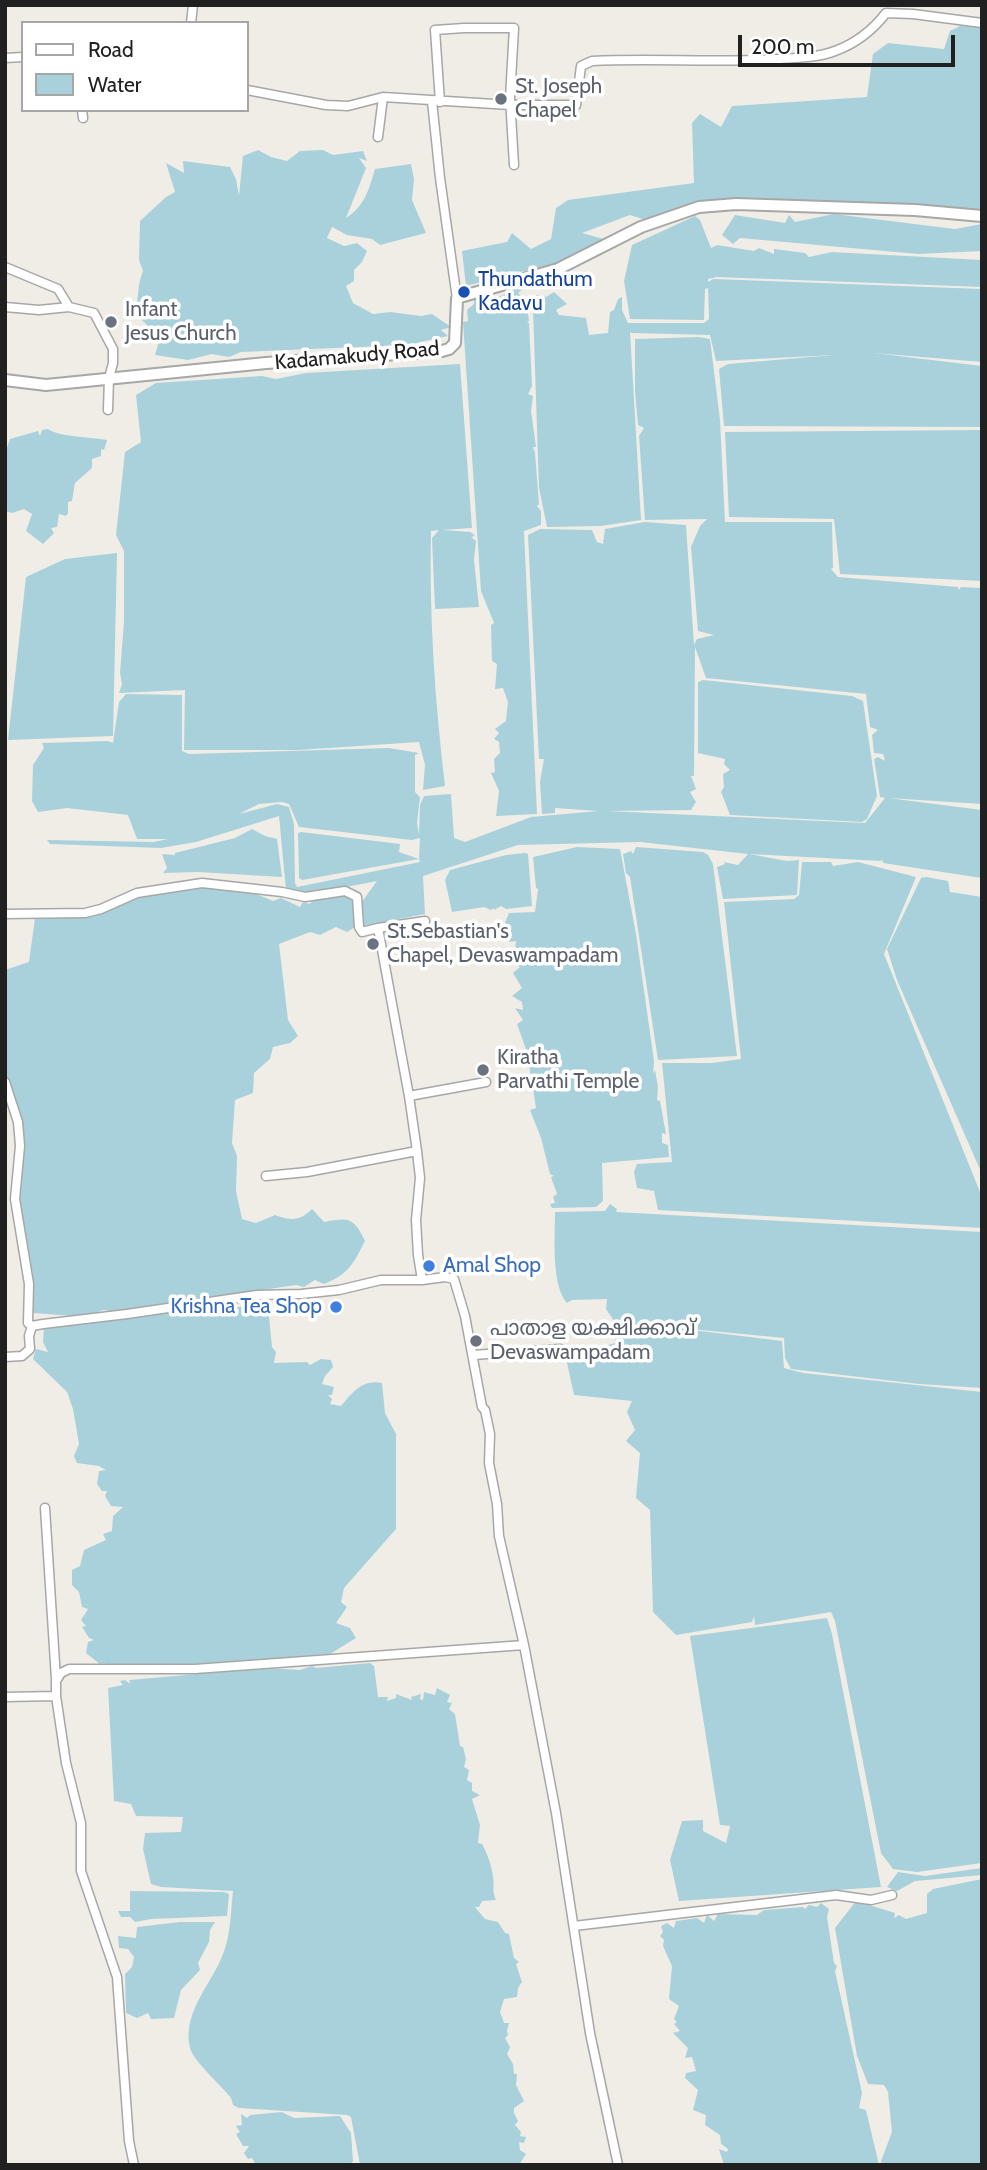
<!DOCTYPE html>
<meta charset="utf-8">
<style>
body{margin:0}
#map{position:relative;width:987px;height:2170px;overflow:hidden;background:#f0ede7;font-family:Cabin,sans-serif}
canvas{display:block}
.frame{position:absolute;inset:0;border:7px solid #202020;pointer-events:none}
.legend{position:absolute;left:21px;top:21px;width:228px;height:91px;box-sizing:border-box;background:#fff;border:2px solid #a6a6a6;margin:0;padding:9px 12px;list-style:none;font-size:21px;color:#202020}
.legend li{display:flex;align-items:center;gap:14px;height:35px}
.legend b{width:35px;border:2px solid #a6a6a6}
.scale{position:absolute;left:738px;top:35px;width:217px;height:32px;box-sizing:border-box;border:4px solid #202020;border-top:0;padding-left:9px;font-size:21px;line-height:24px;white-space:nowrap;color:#202020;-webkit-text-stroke:5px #fff;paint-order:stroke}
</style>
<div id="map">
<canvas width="987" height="2170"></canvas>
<div class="frame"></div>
<ul class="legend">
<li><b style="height:9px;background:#fff"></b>Road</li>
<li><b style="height:19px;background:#a9d1dc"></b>Water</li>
</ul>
<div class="scale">200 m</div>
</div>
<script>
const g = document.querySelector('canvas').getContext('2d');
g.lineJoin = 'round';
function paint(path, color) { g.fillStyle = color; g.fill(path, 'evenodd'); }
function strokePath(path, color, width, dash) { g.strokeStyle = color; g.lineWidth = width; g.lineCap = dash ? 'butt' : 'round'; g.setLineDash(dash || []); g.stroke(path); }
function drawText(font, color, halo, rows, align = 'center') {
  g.font = font + ' Cabin,"Noto Sans Malayalam",sans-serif'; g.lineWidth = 7; g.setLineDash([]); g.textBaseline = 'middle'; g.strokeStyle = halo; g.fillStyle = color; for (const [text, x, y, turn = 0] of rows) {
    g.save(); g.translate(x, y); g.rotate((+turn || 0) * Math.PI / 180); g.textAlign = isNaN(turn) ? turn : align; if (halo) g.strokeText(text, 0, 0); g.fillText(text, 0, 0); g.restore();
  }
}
paint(new Path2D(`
 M964 24 982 27V211L697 203 646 220 630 215 582 233 607 240 559 262 466 286 462 251 507 242 512 233 531 249 551 239 556 208 568 200 694 183 692 123 700 114 721 127 732 106 867 97 873 54 888 43 944 49 950 31Z
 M258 150 271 157 287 161 300 151 323 150 333 155 363 151 367 161 359 158 366 168 346 218C365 206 369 189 375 169L411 164 414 179 412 200 426 233 380 245 372 239 347 235 332 227 327 238 344 246 357 243 367 251 362 262 354 270V281L346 286 353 303 373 314 390 312 421 316 432 314 451 327 441 330 448 336 407 345 241 352 229 357 212 354 188 360 155 355 160 338 150 336 149 327 135 313C139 298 137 285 143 271L139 260 140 221 166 197 175 192 166 163 184 173 183 161 230 167 236 179 239 196 243 156Z
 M834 214 955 229 982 224V251L918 254 740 238 733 244 722 235 735 215 785 223 789 215 795 222Z
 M695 216 700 220 711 248 717 245 754 251 759 248 774 254V249L805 253 809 257 832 252 982 260V287L717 277 708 279V282L713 279 982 289V362L873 353 982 366V427L724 426 719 369 728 364 834 355 716 361 710 335 631 333 630 331 641 520 601 526 547 527 539 488 533 308 543 307 546 303 536 305 529 301 537 295 546 297 554 292 567 304 556 310 559 315 586 318 589 335 608 333 610 312 614 310 618 299 622 297V310L628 323H704L709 319 708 288 705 289 704 320 630 319 624 281 632 245Z
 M513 288 523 289 518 293C526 300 528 311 529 321L527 322 529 323 532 386 528 394 533 396 531 411 536 447H533L535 453 539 504 537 506 541 511V525L524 531 537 814 496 816 499 791 491 773 495 772 494 759 500 753 499 742 494 739 499 733 495 729 506 721 508 702 503 688 495 689 497 664 492 661 491 625 494 623 481 591 463 322 468 321 467 310 474 304V297L491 299 506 294 507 297Z
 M698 337 710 339 720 420 725 522H832L833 568 831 569 838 577 958 587 959 590 961 587 982 588V804L888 798 982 810V878L883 863 882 859 881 861 749 854 787 861 799 860 797 895 723 899 717 867 725 864 724 862 738 865 748 854 640 842 518 845 423 876 425 914 363 926 359 906 377 881 305 895 286 890 279 816 196 842 161 848 50 844 47 840 154 842 168 839H137L128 815 67 808 38 812 32 801 33 765 44 748 42 743 108 741 113 743 119 702 126 694 182 695V751L189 754 389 748 419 753 415 755V792L420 797 417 823 419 835 420 805 424 796 451 794 454 838 465 842 531 817 598 811 555 808V813L542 814 540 782 544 759H539L528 535 540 529 592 530 597 542 603 544 605 529 645 522 686 525 694 645 697 639 714 635 698 631 691 547 700 526 707 519 645 520 639 436 644 428 638 425 635 391V339ZM695 647 706 678 866 694 870 727 878 730 872 735 874 753 883 754 885 761 878 757 874 759 880 797 885 798 865 823 607 811 691 810 696 802 690 792 696 789 691 776H694ZM282 802 289 804 299 827 412 840 420 838 419 859 399 852 400 844 301 832 298 833 299 878 302 880 419 859 420 862 297 887 295 883 294 824 289 807 277 804 239 814 259 804Z
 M460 364 472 528 442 530 471 532 475 536 471 537 476 541 474 560 479 607 435 609 432 538 439 530 431 531C429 616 435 701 445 786L423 790 425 765 419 742 298 750H184L185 690 119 693 122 684 120 673 124 622V551L116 535 125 452 141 442 136 395 156 383 262 376 276 379 306 373Z
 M48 429C59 437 91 437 107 440L104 450 101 449V456L92 459V468L75 483 72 501 68 502V513L66 516 59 514 57 527 51 528 54 533 43 544 26 531 32 514 24 509 12 513 5 511V454L10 439 38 431 40 436 42 430Z
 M982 430V581L840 574 834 519 729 517 725 432Z
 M117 553 113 736 8 740 26 577 65 559Z
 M703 680 852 696 863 701 877 796 867 819 862 822 730 815 721 792 724 787 723 774 730 770 724 764 725 759 698 753V682Z
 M252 829 265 836 277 839 282 877 198 872 163 873 167 868 162 854 175 855V853L235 838Z
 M577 847 620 849 636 934 654 1061 653 1074 655 1070 658 1087 657 1100 660 1101 666 1134 662 1133V1143L668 1145 669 1157 602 1163 603 1201 596 1207 552 1208 550 1204 555 1203 553 1197 557 1194 551 1177 554 1176 550 1174 541 1138 530 1110 536 1108 527 1052 517 1024 523 1020 515 1008 523 1010 522 1002 512 996 522 988 513 973 520 967 510 961 514 958 516 941 510 942 505 923 509 913 535 912 538 889 536 888 533 857Z
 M636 847 703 852 708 855 713 864 737 1056 658 1060 630 877 626 873 623 854 631 851 633 854Z
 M525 853 528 854 532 906 506 909 501 906 494 910V908L491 910 484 907 452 912 445 880 450 870 506 855Z
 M802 862H831L833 866 858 862 916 877 884 954 982 1197V1228L658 1210 654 1191 637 1188 634 1172 637 1164 672 1162 662 1063H712L741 1059 724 902 794 899 799 895Z
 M926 877 948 881 950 892 982 897V1174L897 980 887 949 921 878Z
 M204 884 249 891 273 901 281 898 300 907 303 902 309 904 320 896 343 894 352 901 355 927 347 932 336 927 320 935 310 932 279 944 288 1020 298 1036 290 1043 273 1047 270 1059 254 1073 253 1093 235 1100 232 1143 237 1156 236 1191 242 1219 256 1223 275 1215C291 1221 300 1221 312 1209L324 1222C349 1217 354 1218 365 1241 353 1264 349 1274 324 1284L315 1280 304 1287 296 1285 115 1312 103 1310 86 1317 33 1313 31 1300 33 1274 20 1219 19 1185 24 1142 22 1119 5 1073V970L29 962 35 918 98 915 141 893Z
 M610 1204 617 1209 616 1212 982 1232V1388L919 1384 791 1369 785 1358 784 1338 660 1326 782 1341 784 1368 803 1373 982 1392V1863L917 1872 893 1869 881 1853 835 1621 831 1612 755 1625 754 1616 752 1622 676 1635 653 1612 650 1510 636 1498 640 1453 626 1441 635 1430 627 1412 632 1401 574 1395 566 1358 615 1343 617 1323 622 1322 614 1321 606 1309 607 1299 572 1300 567 1303C551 1285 555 1236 555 1212L605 1211Z
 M261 1306 269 1317 272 1347 276 1352 274 1363 307 1362 310 1365 321 1359 331 1360 333 1367 325 1376 322 1384 334 1387 332 1395H328L332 1399 330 1404 341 1406C353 1392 362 1379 382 1383L385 1413 396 1434V1529L344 1588 341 1602 347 1607 336 1623 350 1628 356 1638 330 1654 168 1667 105 1666V1663L101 1665 86 1653 88 1642 94 1640 89 1638 82 1627 86 1626 81 1620 88 1609 82 1607 79 1592 72 1585V1570L80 1566 84 1550 106 1540 103 1534 112 1531 113 1516 123 1507 111 1506 105 1496 107 1491H102L97 1484 99 1471 106 1470 99 1466 77 1463 74 1456 79 1444 73 1409 67 1392 33 1359 36 1349 48 1352 43 1342 44 1327 210 1308Z
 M827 1618 832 1634 881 1887 679 1901 670 1860 682 1821 703 1820V1831L726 1843 730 1826 720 1825 690 1636Z
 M370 1663 374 1666 378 1697H388L387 1701 396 1698V1694L412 1700 411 1697 421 1694 420 1699 423 1700 424 1692 435 1695 437 1688 450 1695 447 1702 452 1703 449 1709 455 1714 460 1746 463 1747 466 1759 464 1767 469 1770 467 1780 472 1783V1791L480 1795 472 1799 480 1825 478 1843 482 1844C487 1853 492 1866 493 1877 495 1887 491 1887 496 1900L482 1901 479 1907H475L485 1919 498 1922 505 1933 509 1934 514 1958 519 1962 516 1964 522 1982 518 1988 517 1997 504 1999 500 2012 504 2023H509L507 2031 508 2035 505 2038 510 2047 507 2054 513 2064 514 2074H517L516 2085 524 2101 514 2108V2113L518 2121 515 2125 521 2132 520 2136 526 2137 524 2143 519 2142 520 2150 526 2154 519 2165H360L351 2117 347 2115 239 2108 233 2105 231 2098C222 2086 193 2061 190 2048 181 2009 217 1980 226 1945 231 1928 231 1908 233 1891L161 1887 151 1884 143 1849 145 1833 181 1832 183 1817 136 1816 131 1804 114 1801 108 1688 123 1685 120 1681 125 1680 130 1684 129 1680 267 1668 300 1670 312 1666 316 1668Z
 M982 1868V1875L915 1881 897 1891 887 1887 898 1872 925 1876Z
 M982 1879V2165H882L881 2161 892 2132 888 2092 884 2085 868 2084 857 2056 835 1928 856 1901 895 1913 894 1918 899 1915 906 1919 927 1913V1894L933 1889Z
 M130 1891 224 1892 229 1894 227 1916 151 1919 135 1922 130 1917H121L118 1911H130Z
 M821 1903 829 1909 827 1917 834 1963 837 1966 835 1971 862 2093 859 2108 866 2110 879 2165H724L719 2149 727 2152 728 2149 721 2144 720 2135 705 2125 706 2115 693 2110 698 2090 685 2078 686 2073 696 2071 692 2057 685 2058 688 2048 673 2033 680 2031 674 2024 677 2022 674 2019 679 2006 669 1999 672 1966 663 1946 664 1940 660 1936 663 1932 661 1926 667 1923 674 1928 676 1921 697 1918 704 1923 707 1915 714 1921 718 1914 757 1915 764 1910 803 1907 805 1909 809 1905 817 1907Z
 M180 1922H215L210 1930 209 1942 198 1963 200 1970 181 1990 174 2018 151 2019 148 2013 137 2018 126 2013 125 1974 132 1967 134 1957 128 1949 119 1948 118 1936 136 1938 137 1927Z
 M282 2112 294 2118 340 2116 351 2133 353 2161 350 2165H256L252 2158 248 2159 244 2153 249 2146H243L236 2134 240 2132 236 2126 242 2125 241 2114 247 2118 250 2115Z`), '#a9d1dc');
const minor = new Path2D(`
 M191 23 193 5
 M5 58 23 57
 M247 90 326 105 348 106 383 97 510 105H576L581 66 592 61C654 58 715 63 776 59 796 58 817 58 835 51 857 43 872 31 886 13L913 14 982 23
 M432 101 440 178 457 299
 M440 102 435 30 464 28H514L510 98 514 165
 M82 110 83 118
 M378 137 383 97
 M5 267 58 289 69 307 94 313 113 349V363L109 378 108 410
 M5 307 39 310 69 307
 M5 914 85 913 101 909 137 893 202 883 282 892 305 897 345 891 357 897 359 927 362 932 378 928 409 1096 417 1151 420 1178 416 1220 418 1255 422 1280
 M378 928 425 921
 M5 1082 18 1122 20 1146 15 1199 29 1284 28 1323 32 1326
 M409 1096 486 1082
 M266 1176 307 1172 417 1151
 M473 1355 560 1349
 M5 1357 22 1356 30 1349 29 1336 32 1326 43 1324 127 1314 257 1295 301 1294 339 1290 381 1280H422L445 1277 454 1279 465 1316 482 1407 485 1410 490 1434 489 1463 497 1504 499 1536 524 1645 556 1813 590 2033 618 2165
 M45 1508 56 1679
 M5 1697 56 1696
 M574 1926 836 1895 871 1900 892 1895
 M134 2165 129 2141 117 1977 81 1871V1823L66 1763 56 1696V1681L61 1673 69 1669H195L524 1645`);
const tertiary = new Path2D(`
 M5 380 46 385 266 363 442 351 449 349 455 343 457 299 460 297 558 269 641 227 699 207 736 204 915 210 982 216`);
strokePath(minor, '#a7a7a7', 11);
strokePath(tertiary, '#a7a7a7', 14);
strokePath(minor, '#fff', 8);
strokePath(tertiary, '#fff', 10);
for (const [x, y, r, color] of [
 [501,99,7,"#6b7280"],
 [464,292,7,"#1a4fb4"],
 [111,322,7,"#6b7280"],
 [373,944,7,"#6b7280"],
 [483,1070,7,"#6b7280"],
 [429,1266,7,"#3f7fe0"],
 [336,1307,7,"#3f7fe0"],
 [476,1341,7,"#6b7280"]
]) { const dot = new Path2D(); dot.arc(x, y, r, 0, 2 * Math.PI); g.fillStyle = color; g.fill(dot); strokePath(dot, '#fff', 2.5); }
drawText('21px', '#5b616d', '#fff', [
 ["St. Joseph",515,87],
 ["Chapel",515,111],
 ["Infant",125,310],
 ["Jesus Church",125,334],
 ["St.Sebastian's",387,932],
 ["Chapel, Devaswampadam",387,956],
 ["Kiratha",497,1058],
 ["Parvathi Temple",497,1082],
 ["പാതാള യക്ഷിക്കാവ്",490,1329],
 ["Devaswampadam",490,1353]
], 'left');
drawText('21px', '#164399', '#fff', [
 ["Thundathum",478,280],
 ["Kadavu",478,304]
], 'left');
drawText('21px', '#202020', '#fff', [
 ["Kadamakudy Road",357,356,-5]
]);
drawText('21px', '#366cbe', '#fff', [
 ["Amal Shop",443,1266],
 ["Krishna Tea Shop",322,1307,"right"]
], 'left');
</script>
